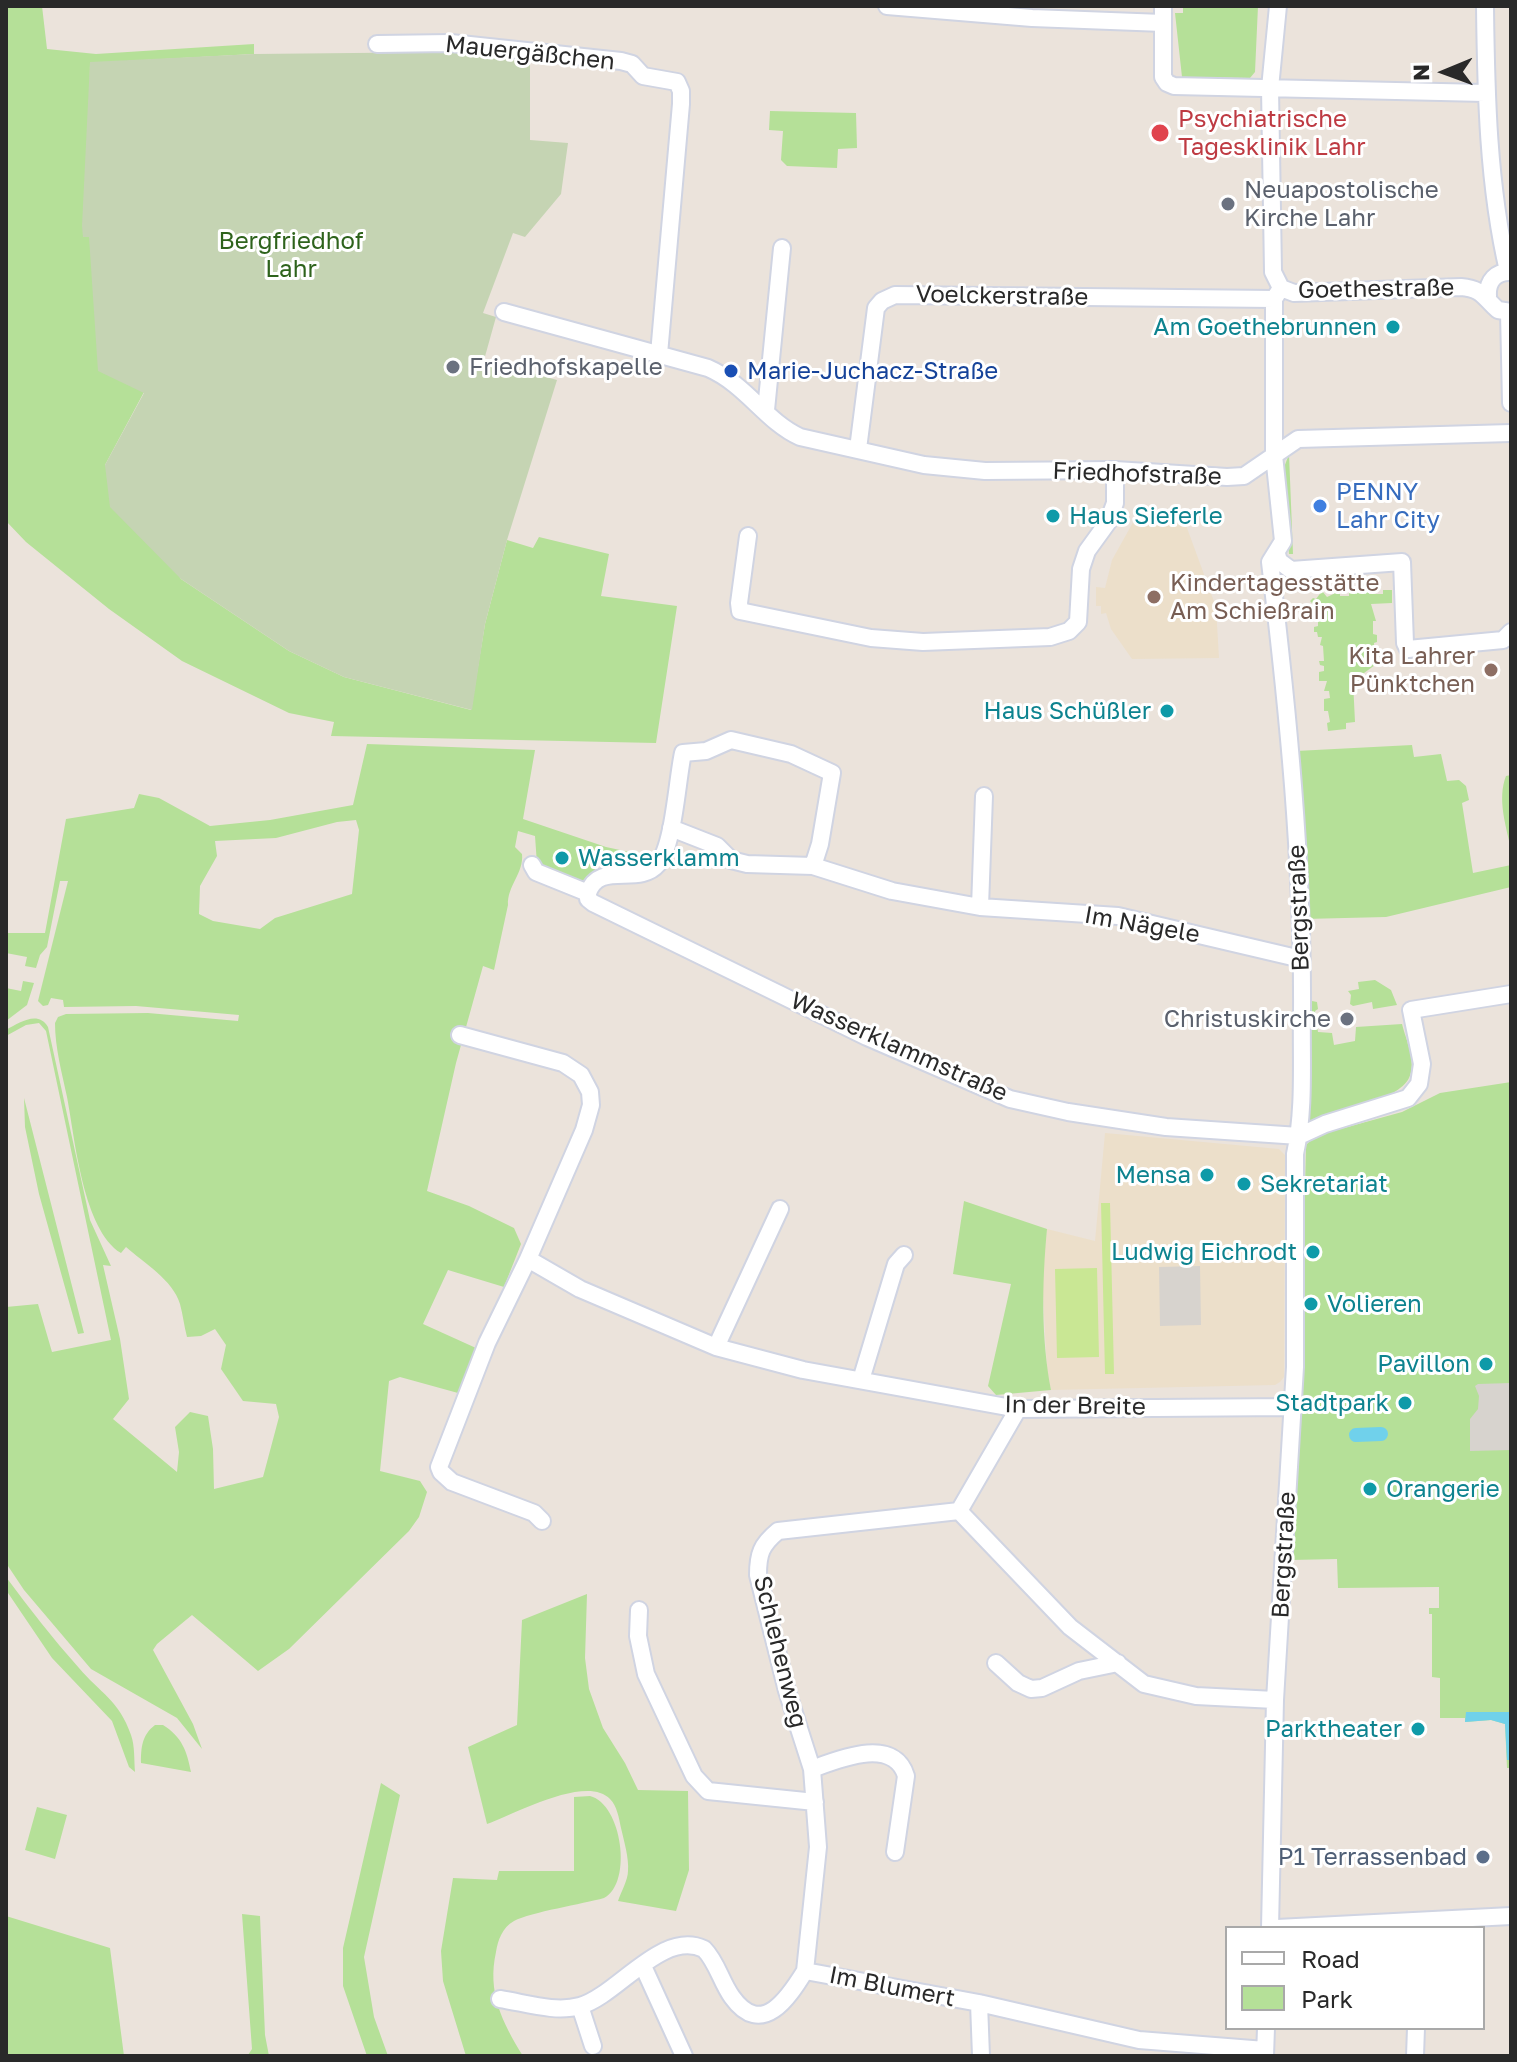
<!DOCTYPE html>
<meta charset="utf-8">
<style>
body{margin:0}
#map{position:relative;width:1517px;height:2062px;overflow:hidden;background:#ebe3db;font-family:"Golos Text",sans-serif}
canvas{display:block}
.frame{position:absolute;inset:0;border:8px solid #292929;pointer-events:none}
.legend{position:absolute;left:1225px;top:1926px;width:260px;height:104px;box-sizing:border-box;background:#fff;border:2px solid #a9a9a9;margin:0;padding:10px 14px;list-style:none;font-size:24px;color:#292929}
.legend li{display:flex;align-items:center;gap:16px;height:40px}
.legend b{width:40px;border:2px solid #a9a9a9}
.north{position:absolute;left:1405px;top:32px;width:80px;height:80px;-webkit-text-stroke:6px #fff;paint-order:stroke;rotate:269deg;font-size:22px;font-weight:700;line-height:32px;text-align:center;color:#292929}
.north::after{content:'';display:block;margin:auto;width:28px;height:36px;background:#292929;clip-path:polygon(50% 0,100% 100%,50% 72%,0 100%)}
</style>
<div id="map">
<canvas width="1517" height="2062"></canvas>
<div class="frame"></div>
<ul class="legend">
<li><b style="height:10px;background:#fff"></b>Road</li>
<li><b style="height:22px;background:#b5e098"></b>Park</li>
</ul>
<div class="north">N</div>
</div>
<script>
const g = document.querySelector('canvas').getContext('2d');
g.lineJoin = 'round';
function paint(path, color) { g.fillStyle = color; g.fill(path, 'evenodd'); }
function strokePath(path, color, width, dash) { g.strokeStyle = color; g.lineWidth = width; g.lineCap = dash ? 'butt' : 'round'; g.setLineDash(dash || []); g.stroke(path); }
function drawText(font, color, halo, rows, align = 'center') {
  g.font = font + ' "Golos Text",sans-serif'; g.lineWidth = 6; g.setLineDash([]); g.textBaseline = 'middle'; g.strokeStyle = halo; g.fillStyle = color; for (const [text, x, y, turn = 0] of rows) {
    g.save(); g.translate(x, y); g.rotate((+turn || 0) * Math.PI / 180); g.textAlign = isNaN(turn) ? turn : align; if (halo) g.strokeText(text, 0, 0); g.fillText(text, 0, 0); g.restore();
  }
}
paint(new Path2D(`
 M1136 517H1183L1216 607 1219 658 1132 659 1111 629 1106 613 1101 614V606H1096V587L1105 588 1112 560Z
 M1105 1133 1279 1149 1285 1155 1284 1377 1280 1382 1275 1385 1051 1390 1047 1371 1042 1276 1047 1229 1095 1241Z`), '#ecdfca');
paint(new Path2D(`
 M6 6H42L47 49 96 54 254 44V54L90 63 89 236 144 392 105 465 181 579 289 651 344 677 471 710 485 624 507 540 533 548 539 537 609 554 601 596 677 606 656 743 331 736 334 722 289 713 182 661 109 609 26 542 6 521Z
 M1183 6H1258L1255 72 1250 78 1182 77 1175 13H1183Z
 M770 111 856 113 857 148 838 149 837 168 787 166 781 160 783 131 769 130Z
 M1289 454 1293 554H1289L1282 473Z
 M1364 590H1369V594H1383V590H1392V603L1371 604 1376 621H1373V634L1377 635V642L1374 643 1375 665 1353 681 1355 722 1346 723V729L1328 731 1327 723 1330 722 1328 711H1324V699L1330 698 1329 691H1324L1327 681H1319V672L1324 671V666L1320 665 1319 661H1324L1323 646 1320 645 1322 637H1318L1317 632H1314V627L1318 626V619H1313L1315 606 1310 601 1313 598 1316 599 1322 591 1327 597 1340 591V596H1349V591L1363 594Z
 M367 744 535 750 523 819 606 847 657 858 645 865H598L584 885 537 864 535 836 518 831 515 847 522 854C524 873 507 886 508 905L494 970 483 966 456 1063 427 1191 469 1206 514 1228 521 1244 504 1287 448 1270 423 1324 476 1348 458 1393 400 1377 389 1381 380 1471 420 1481 427 1492 419 1517 409 1531 289 1649 258 1671 192 1615 157 1644 153 1650 193 1724 202 1749 177 1718 91 1669 24 1590 6 1563V1307L38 1304 52 1352 111 1340 46 1031 39 1023 26 1025 6 1036V1030C19 1023 38 1010 48 1027L90 1220 111 1266 103 1265 120 1339 129 1399 113 1419 177 1472 179 1452 175 1427 190 1412 208 1416 213 1449 214 1489 263 1477 279 1417 276 1404 243 1401 221 1369 226 1345 215 1329 201 1336 187 1337C184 1326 183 1315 180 1304 173 1280 144 1263 126 1247L121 1253C83 1230 75 1139 67 1097 62 1073 55 1048 55 1023L58 1017 66 1014 148 1013 238 1021 239 1015 136 1006 64 1007 63 1000 51 998 48 1005 43 1006 38 1001 68 881H60L47 947 40 955 36 968 25 966 27 957 6 953V933H45L66 819 134 808 139 794 159 798 210 826 270 820 353 805ZM356 820 359 830 352 894 275 918 260 929 213 921 199 914 200 886 217 856 215 841 276 838 337 822Z
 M1412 745 1414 757 1441 754 1447 781 1459 780 1466 786 1469 800 1462 803 1473 873 1511 865V887L1386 917 1304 919 1296 751Z
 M1511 775V849C1506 826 1497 799 1506 776Z
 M1375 980 1391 990 1397 1005 1373 1009 1372 1002 1353 1006 1350 1004 1351 995 1348 991 1359 989 1358 982Z
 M23 981 34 983 27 1005 6 1021V988L21 991Z
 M1307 1000 1317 1002 1318 1009 1315 1011 1318 1032 1332 1033 1334 1045 1355 1041 1356 1027 1402 1024C1406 1040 1417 1063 1409 1078 1399 1100 1331 1115 1308 1123Z
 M1511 1082V1768H1507L1505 1724 1491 1720 1465 1722V1718H1440V1678L1432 1677V1614H1429V1608H1439V1587L1338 1588 1337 1559 1291 1560 1301 1367 1306 1145 1315 1136 1402 1112 1440 1093Z
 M24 1098 84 1333 78 1334 39 1194 25 1127Z
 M964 1201 1047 1229C1042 1282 1041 1338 1051 1390L996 1395 988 1386 1011 1284 953 1274Z
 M6 1577C29 1608 53 1639 79 1668 100 1693 119 1700 131 1735 135 1746 134 1760 135 1772L129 1767 112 1721 52 1658 6 1590Z
 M587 1594 585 1658 589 1689 603 1728 625 1763 638 1790 688 1791 689 1870 676 1911 618 1901C621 1892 628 1880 628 1871 629 1858 624 1841 621 1828 619 1818 617 1806 610 1799 587 1774 514 1814 487 1824L468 1747 517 1725 522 1620Z
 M155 1725H163C182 1737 187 1751 191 1772L141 1763C141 1747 142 1735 155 1725Z
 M381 1783 400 1795 364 1957 374 2017 388 2056H367L343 1986V1948Z
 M590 1796C622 1804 633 1883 604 1898 583 1904 531 1912 514 1921 502 1928 498 1940 496 1952 487 1992 502 2022 523 2056H466L443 1981 441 1951 453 1878 497 1880 499 1871H574V1797Z
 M37 1807 67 1815 55 1859 25 1850Z
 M242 1914 260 1916 265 2035 269 2056 248 2055 252 2049Z
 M6 1916 110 1948 124 2056H6Z`), '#b5e098');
paint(new Path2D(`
 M453 52 530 58V140L568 143 561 194 525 237 513 233 483 313 496 317 484 360 557 380 507 540 485 624 472 710 344 677 289 651 181 579 110 507 105 465 144 393 98 371 89 237H83L82 226 90 62 254 54Z`), '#c5d4b3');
paint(new Path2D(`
 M1101 1203H1110L1114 1374H1105Z
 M1097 1268 1099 1357 1057 1358 1055 1269Z`), '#c9e794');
paint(new Path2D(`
 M1200 1266 1201 1325 1160 1326 1159 1267Z
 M1511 1383V1450L1470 1451V1419L1478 1409 1479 1396 1475 1386 1478 1384Z`), '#d7d3ce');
paint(new Path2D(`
 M1466 1712H1511V1760H1507L1505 1724 1491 1720 1465 1722Z`), '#70d1eb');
strokePath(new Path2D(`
 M1356 1435 1381 1434`), '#70d1eb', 14);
const minor = new Path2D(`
 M887 6 1032 18 1163 23
 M1163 6V77L1167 83 1174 86 1485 93
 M1278 6 1270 88 1273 272 1281 288
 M1485 6C1486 94 1488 185 1508 271
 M377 44 451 43 621 61 632 64 643 76 677 82 681 91V104L659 354
 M1281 288 1294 293 1461 287C1483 289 1483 297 1498 310L1511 312
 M1488 296C1487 281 1496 271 1511 272
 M504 312 708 368C747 385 765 421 800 437L924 465 985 471 1115 470 1227 477 1244 476 1298 439 1511 433
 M1509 312 1511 403
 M766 410 782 248
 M858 449 876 308 882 301 895 295 1274 299
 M748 536 739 603 740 611 871 638 923 642 1050 637 1069 631 1078 622 1081 569 1087 551 1108 522 1115 503V470
 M1277 554 1279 561 1291 570 1402 562 1405 643 1408 649 1503 640 1511 632
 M532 865 536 872 588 893V899L593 903 867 1037 1010 1099 1068 1112 1166 1127 1299 1136 1325 1124 1408 1098 1419 1084 1422 1064 1411 1010 1511 994
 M813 866 892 891 980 907 1118 916 1301 959
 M588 893C599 860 639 887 658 864 674 845 677 780 683 753L706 751 731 740 791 754 832 773 820 844 813 866 747 864 731 860 717 846 671 828
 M980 907 984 796
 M460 1035 563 1063 581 1075 590 1092 591 1105 584 1130 528 1259
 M716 1347 780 1209
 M861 1380 896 1264 904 1255
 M959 1511 1018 1409
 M542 1521 534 1513 452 1482 441 1472 439 1467 487 1343 528 1259 580 1289 716 1347 803 1370 1018 1409 1292 1407
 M639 1610 638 1636 646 1674 694 1776 708 1791 815 1802
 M996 1663 1018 1683 1031 1689 1042 1688 1079 1671 1118 1663
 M812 1769C839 1759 894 1736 906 1776L895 1852
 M1270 1928 1275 1700 1295 1367V1154C1305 1108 1301 1060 1302 1014 1303 862 1288 712 1270 562L1283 541 1274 455V299L1281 288
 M1277 1928 1511 1916
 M643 1966 684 2056
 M805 1971 818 1847 812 1769 787 1691 758 1575C758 1554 761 1545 778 1531L959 1511 1070 1627 1144 1684 1196 1696 1275 1700
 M500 1999C526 2003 555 2013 580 2006 618 1995 662 1929 704 1949 717 1962 721 1982 732 1997 762 2039 789 1997 805 1971L979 2003 1139 2040 1265 2050
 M979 2003 981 2056
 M580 2006 593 2046
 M1265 2056 1266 2028
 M1415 2056 1416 2028`);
strokePath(minor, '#d0d4e2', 20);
strokePath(minor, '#fff', 16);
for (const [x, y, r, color] of [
 [1160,133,10,"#e0444e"],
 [1228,204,8,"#6b7280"],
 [1393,327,8,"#0f9aa8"],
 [453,367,8,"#6b7280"],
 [731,371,8,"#1a4fb4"],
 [1320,506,8,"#3f7fe0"],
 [1053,516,8,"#0f9aa8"],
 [1154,597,8,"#8d6e63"],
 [1491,670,8,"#8d6e63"],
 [1167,711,8,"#0f9aa8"],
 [562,858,8,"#0f9aa8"],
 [1347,1019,8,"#6b7280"],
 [1207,1175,8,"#0f9aa8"],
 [1244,1184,8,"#0f9aa8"],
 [1313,1252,8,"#0f9aa8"],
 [1311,1304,8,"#0f9aa8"],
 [1486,1364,8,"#0f9aa8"],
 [1405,1403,8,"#0f9aa8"],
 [1370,1489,8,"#0f9aa8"],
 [1418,1729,8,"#0f9aa8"],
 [1483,1857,8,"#5c6f8a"]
]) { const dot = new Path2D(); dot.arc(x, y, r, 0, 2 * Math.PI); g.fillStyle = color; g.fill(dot); strokePath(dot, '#fff', 3); }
drawText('24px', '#292929', '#fff', [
 ["Mauergäßchen",530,53,6],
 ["Goethestraße",1376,289,-1],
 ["Voelckerstraße",1002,296,1],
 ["Friedhofstraße",1137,474,2],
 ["Bergstraße",1299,908,-92],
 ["Im Nägele",1142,925,10],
 ["Wasserklammstraße",899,1047,24],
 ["In der Breite",1075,1406,1],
 ["Bergstraße",1284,1555,-87],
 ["Schlehenweg",780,1652,76],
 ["Im Blumert",892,1987,11]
]);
drawText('24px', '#be3a42', '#fff', [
 ["Psychiatrische",1178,119],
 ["Tagesklinik Lahr",1178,147]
], 'left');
drawText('24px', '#5b616d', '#fff', [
 ["Neuapostolische",1244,190],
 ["Kirche Lahr",1244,218],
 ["Friedhofskapelle",469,367],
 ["Christuskirche",1331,1019,"right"]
], 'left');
drawText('24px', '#2e631c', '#fff', [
 ["Bergfriedhof",291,241],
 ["Lahr",291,269]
]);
drawText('24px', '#0d838f', '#fff', [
 ["Am Goethebrunnen",1377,327],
 ["Haus Sieferle",1069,516,"left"],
 ["Haus Schüßler",1151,711],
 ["Wasserklamm",578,858,"left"],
 ["Mensa",1191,1175],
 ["Sekretariat",1260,1184,"left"],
 ["Ludwig Eichrodt",1297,1252],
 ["Volieren",1327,1304,"left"],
 ["Pavillon",1470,1364],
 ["Stadtpark",1389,1403],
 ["Orangerie",1386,1489,"left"],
 ["Parktheater",1402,1729]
], 'right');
drawText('24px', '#164399', '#fff', [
 ["Marie-Juchacz-Straße",747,371]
], 'left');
drawText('24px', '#366cbe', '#fff', [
 ["PENNY",1336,492],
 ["Lahr City",1336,520]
], 'left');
drawText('24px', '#785e54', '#fff', [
 ["Kindertagesstätte",1170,583],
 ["Am Schießrain",1170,611],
 ["Kita Lahrer",1475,656,"right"],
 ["Pünktchen",1475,684,"right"]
], 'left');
drawText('24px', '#4e5e75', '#fff', [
 ["P1 Terrassenbad",1467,1857]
], 'right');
</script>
